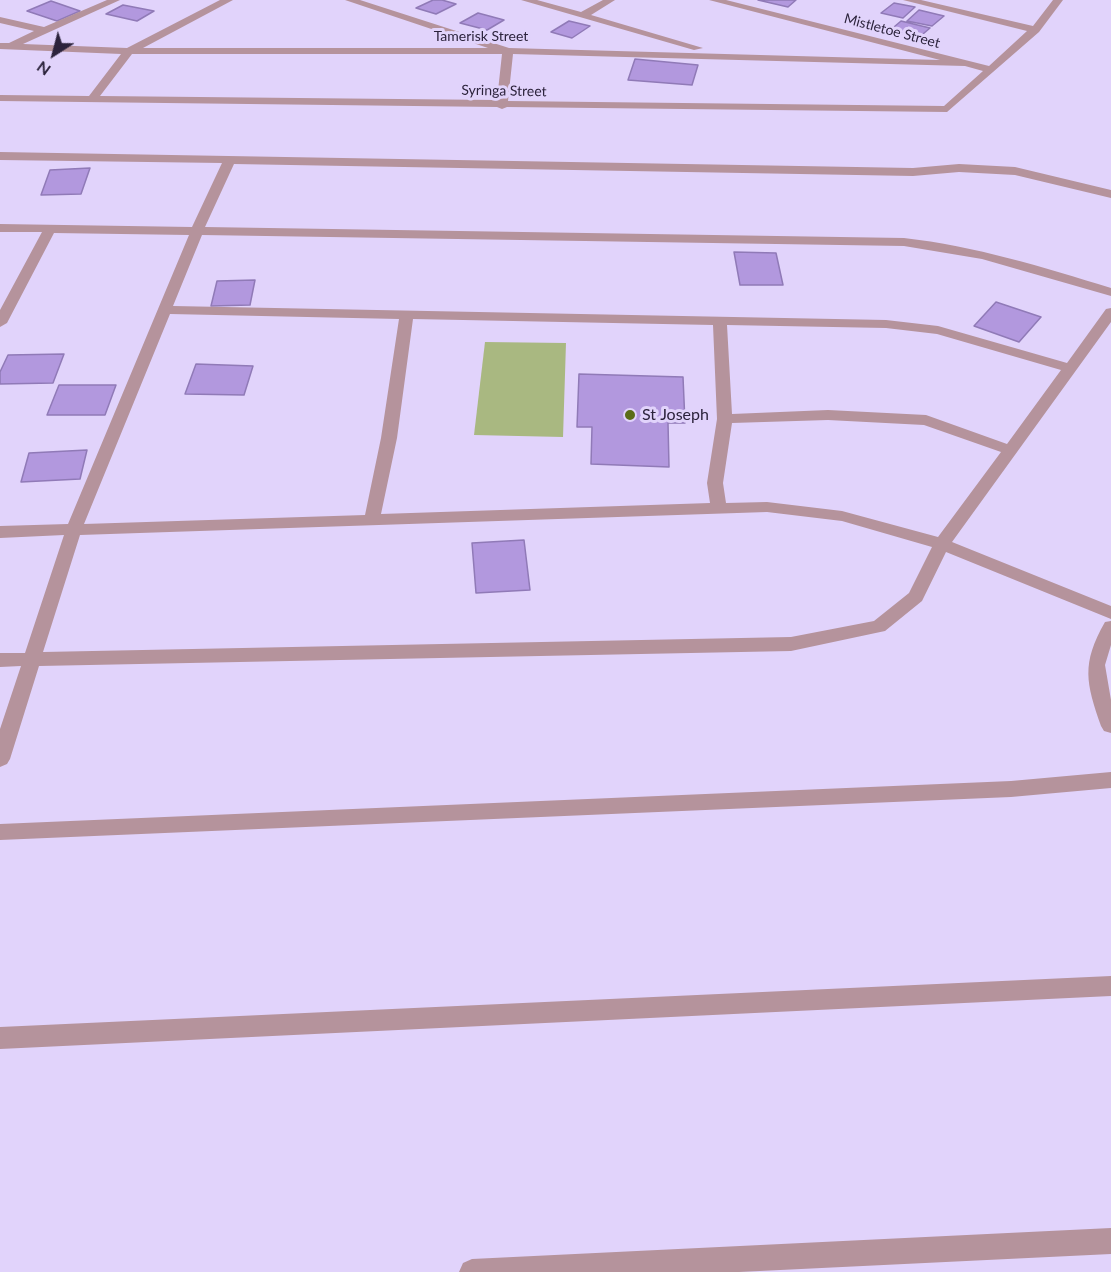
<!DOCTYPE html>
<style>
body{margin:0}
#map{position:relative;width:1111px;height:1272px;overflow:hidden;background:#e1d3fb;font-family:Lato,sans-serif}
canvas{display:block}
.north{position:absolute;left:24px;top:24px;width:60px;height:60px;-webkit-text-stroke:4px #e1d3fb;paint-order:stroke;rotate:216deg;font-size:16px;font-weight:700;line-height:24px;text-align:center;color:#2c233c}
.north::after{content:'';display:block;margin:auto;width:21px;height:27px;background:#2c233c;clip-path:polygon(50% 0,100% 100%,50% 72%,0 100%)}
</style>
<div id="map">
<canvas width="1111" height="1272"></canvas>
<div class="north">N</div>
</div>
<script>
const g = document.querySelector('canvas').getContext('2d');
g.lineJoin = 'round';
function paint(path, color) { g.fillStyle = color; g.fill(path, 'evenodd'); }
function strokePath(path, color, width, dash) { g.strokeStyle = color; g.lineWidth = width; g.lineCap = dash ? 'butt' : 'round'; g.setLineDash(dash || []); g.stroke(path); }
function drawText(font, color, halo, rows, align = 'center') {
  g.font = font + ' Lato,sans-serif'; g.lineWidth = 6; g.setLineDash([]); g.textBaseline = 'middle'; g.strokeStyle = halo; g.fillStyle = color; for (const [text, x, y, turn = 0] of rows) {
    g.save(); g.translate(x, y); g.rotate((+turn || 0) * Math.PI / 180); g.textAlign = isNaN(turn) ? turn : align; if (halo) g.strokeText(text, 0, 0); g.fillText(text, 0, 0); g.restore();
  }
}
paint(new Path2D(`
 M485 342 566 343 563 437 474 435Z`), '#a9b881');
const building = new Path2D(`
 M433 0H442L456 4 436 14 416 8Z
 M758 0H796L788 7Z
 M51 1 80 11 57 21 27 11Z
 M894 3 915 7 903 18 881 13Z
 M123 5 154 11 137 21 106 14Z
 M919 10 944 16 932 26 907 21Z
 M478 13 504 20 487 30 460 23Z
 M569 21 590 26 572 38 551 32Z
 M901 21 930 28 916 40 887 33Z
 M635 59 698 65 692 85 628 80Z
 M90 168 81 194 41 195 50 170Z
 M734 252 776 253 783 285H740Z
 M255 280 250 305 211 306 217 281Z
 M996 302 1041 317 1019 342 974 326Z
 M64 354 53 383 0 384V372L8 355Z
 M196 364 253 366 244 395 185 394Z
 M579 374 683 377 685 423H668L669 467 591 464 592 427H577Z
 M59 385H116L105 415H47Z
 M87 450 80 479 21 482 29 453Z
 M524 540 530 590 476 593 472 543Z`);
paint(building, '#b298de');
strokePath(building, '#907ab7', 1.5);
paint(new Path2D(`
 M107 0H120L23 44 127 48 220 0H233L143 48H488L345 0H360L509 48 940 60 709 0H726L989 66 1027 31 903 0H921L1033 26 1053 0H1063L1039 32 947 112 507 107 502 109 497 107 0 101V95L89 96 121 54 0 49V43H9L34 31 0 23V17L44 27ZM132 54H502L497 100 100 96ZM513 54 965 66 983 71 944 106 508 101Z
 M521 0H537L581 12 603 0H615L591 15 703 48 694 50Z
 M0 152 913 168 959 164 1015 167 1111 190V198L1015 175 959 172 913 176 234 164 205 227 904 238C975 246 1043 267 1111 288V296L982 259 904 246 202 235 173 306 886 320 938 326 1067 363 1106 309 1111 308V322L952 542 1111 606V619L946 552 922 601 885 631 791 651 39 666 10 759 7 764 0 767V729L21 666 0 667V653H25L64 535 0 538V526L68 524 189 235 54 233 7 323 0 327V310L42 232H0V224L192 227 222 163 0 160ZM170 314 399 319 381 438 365 515 84 524ZM413 319 713 325 717 419 707 483 710 503 381 514 397 438ZM727 325 886 328 937 334 1061 370 1007 444 926 415 828 410 732 414ZM828 420 924 425 1001 452 938 537 842 511 767 502 726 503 723 483 732 423ZM767 512 842 521 932 547 909 593 874 621 791 637 43 652 80 535Z
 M1111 621V645L1105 665 1111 700V733L1104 731 1101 726C1086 683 1081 664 1105 622Z
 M1111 772V788L1011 797 0 840V824L1011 781Z
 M1111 976V996L0 1049V1027Z
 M1111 1228V1254L739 1272H459L463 1263 472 1259Z`), '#b5939c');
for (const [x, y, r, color] of [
 [630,415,6,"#5b6c18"]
]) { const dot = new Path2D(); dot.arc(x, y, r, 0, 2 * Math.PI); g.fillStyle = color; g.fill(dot); strokePath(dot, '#e1d3fb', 2); }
drawText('14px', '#2c233c', '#e1d3fb', [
 ["Mistletoe Street",892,31,15],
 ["Tamerisk Street",481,36],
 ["Syringa Street",504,91,1]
]);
drawText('16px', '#2c233c', '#e1d3fb', [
 ["St Joseph",642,415]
], 'left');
</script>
